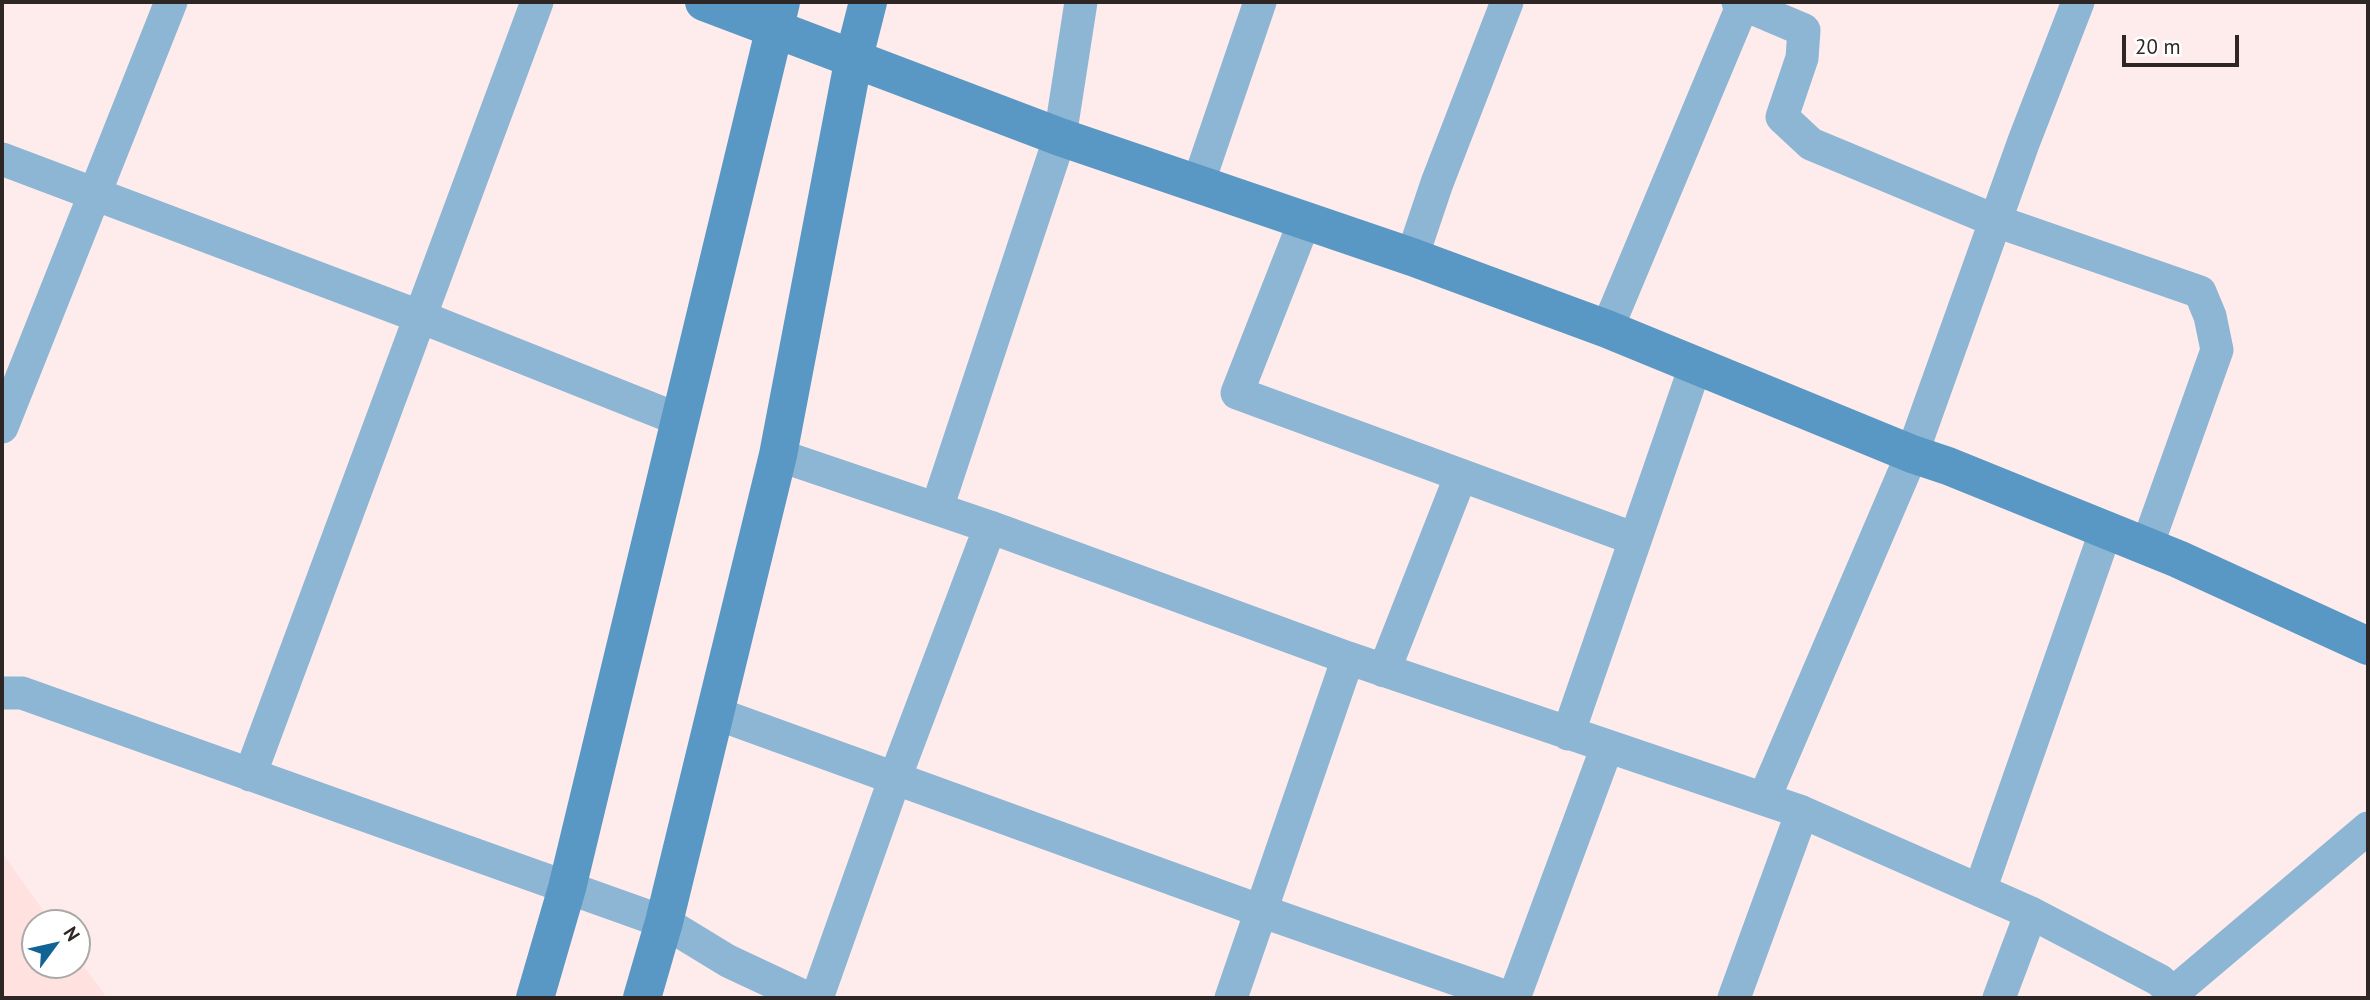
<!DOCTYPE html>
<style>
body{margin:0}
#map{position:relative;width:2370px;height:1000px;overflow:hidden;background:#fdeceb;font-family:"PT Sans",sans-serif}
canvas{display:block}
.frame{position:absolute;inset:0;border:4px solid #2d2625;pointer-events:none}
.north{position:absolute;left:21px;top:909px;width:70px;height:70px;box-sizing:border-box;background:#fff;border:2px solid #aba8a8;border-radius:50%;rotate:57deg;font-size:19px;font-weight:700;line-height:28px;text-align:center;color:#2d2625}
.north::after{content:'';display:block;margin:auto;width:24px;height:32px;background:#0f6395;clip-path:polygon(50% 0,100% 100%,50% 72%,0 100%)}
.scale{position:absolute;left:2122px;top:35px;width:117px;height:32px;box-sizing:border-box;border:4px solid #2d2625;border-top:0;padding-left:9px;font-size:21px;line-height:24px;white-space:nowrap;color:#2d2625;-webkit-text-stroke:5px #fff;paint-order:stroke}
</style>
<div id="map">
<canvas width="2370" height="1000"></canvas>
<div class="frame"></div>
<div class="north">N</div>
<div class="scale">20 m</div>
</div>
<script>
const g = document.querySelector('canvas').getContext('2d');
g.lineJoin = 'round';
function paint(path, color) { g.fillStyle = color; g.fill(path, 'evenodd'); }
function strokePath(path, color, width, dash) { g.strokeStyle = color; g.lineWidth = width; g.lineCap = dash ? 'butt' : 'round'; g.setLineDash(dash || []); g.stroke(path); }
paint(new Path2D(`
 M2 853 52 923H35V965H77V957L107 998H2Z`), '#ffe1e0');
strokePath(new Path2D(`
 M1738 2 1804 30 1802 58 1782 117 1811 144 1996 221 2200 292 2210 316 2217 350 2147 546
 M2 159 421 317 680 420
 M1198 184 1260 2
 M1305 220 1237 393 1635 539
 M1412 257 1437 183 1507 2
 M1607 329 1743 4
 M2 427 171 2
 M778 455 990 527 1348 658 1802 812 2031 913 2159 980 2179 998
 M937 508 1060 137 1081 2
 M1384 671 1461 475
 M2 693H22L664 922 728 961 807 998
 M715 713 1261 911 1510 998
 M1568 734 1695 367
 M250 775 537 2
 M1764 799 1912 454 2024 141 2078 2
 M1980 890 2106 530
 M2173 993 2368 828
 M817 998 895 778 990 527
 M1231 998 1348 658
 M1514 998 1607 747
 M1734 998 1802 812
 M1999 998 2031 913`), '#8db5d4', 33);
strokePath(new Path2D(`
 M704 2 1060 137 1412 257 1607 329 1912 454 1948 466 2178 559 2368 646
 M535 998 567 888 781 2
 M642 998 664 922 778 455 854 57 868 2`), '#5997c4', 38);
</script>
